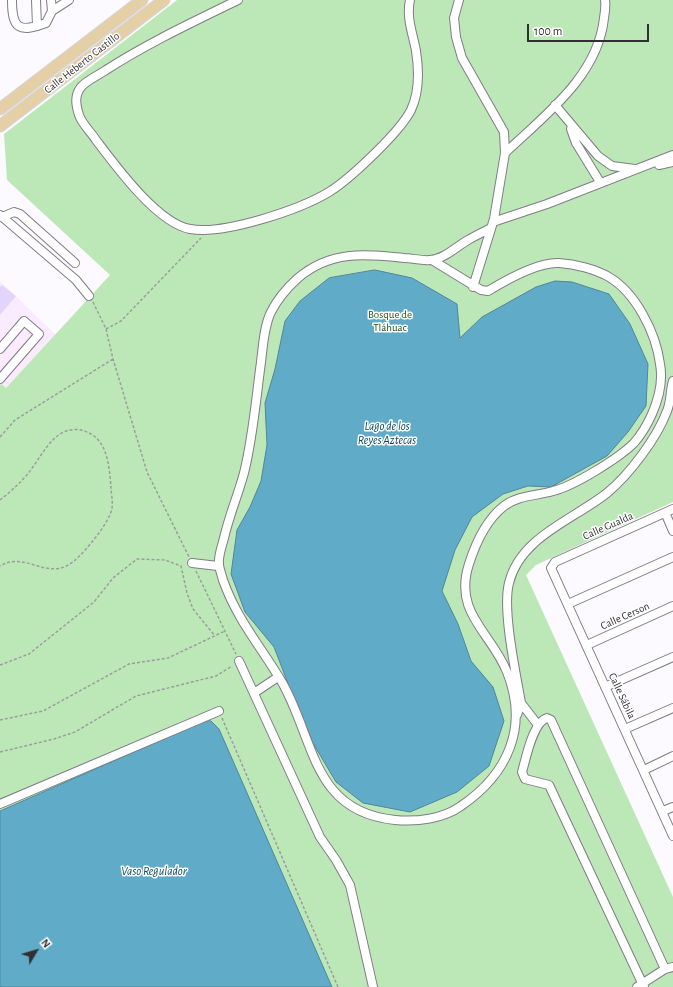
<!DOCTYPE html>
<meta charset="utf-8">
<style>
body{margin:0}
#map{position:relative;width:673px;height:987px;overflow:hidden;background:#fdfaff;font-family:"Alegreya Sans",sans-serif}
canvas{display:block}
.north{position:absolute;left:16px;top:931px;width:40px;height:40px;-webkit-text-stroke:3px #fff;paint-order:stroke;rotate:52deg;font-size:11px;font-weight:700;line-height:16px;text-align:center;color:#312f33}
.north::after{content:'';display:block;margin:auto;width:14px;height:18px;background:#312f33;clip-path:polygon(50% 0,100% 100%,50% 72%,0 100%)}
.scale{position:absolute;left:527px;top:24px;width:122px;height:18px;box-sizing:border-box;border:2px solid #312f33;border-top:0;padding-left:5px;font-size:12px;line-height:14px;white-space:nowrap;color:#312f33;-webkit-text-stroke:3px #fff;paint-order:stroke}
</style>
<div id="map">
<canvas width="673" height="987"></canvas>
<div class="north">N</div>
<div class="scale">100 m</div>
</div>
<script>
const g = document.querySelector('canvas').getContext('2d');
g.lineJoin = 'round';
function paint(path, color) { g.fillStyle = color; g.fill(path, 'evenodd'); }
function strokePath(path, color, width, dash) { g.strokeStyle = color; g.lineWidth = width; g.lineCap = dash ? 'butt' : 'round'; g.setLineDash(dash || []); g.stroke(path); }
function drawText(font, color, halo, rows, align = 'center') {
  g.font = font + ' "Alegreya Sans",sans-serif'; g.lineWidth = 3; g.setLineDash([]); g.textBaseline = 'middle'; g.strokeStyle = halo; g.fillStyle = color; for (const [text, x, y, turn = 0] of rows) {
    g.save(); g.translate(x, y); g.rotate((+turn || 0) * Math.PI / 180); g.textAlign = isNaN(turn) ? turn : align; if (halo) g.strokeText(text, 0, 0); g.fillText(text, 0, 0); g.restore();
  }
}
paint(new Path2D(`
 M0 281 56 335 0 394Z`), '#faebfe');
paint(new Path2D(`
 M177 0H673V502L536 565 526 575 673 897V987H0V385L1 384 6 388 110 275 7 180 4 134Z`), '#bce8b8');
const water = new Path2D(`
 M375 270 412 278 457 304 460 338 482 317 536 287 555 281 572 282 609 294 630 324 648 364 646 406 628 432 607 456 551 487 528 486 503 494 472 517 455 550 442 591 458 624 471 661 493 687 504 721 489 766 457 792 410 812 363 803 336 782 307 733 274 647 245 612 231 574 237 530 250 507 261 481 267 445 265 403 275 369 285 321 300 301 329 278Z
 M211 721 219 729 332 987H0V811L202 722Z`);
paint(water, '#5fabc8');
strokePath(water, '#51869b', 1);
paint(new Path2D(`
 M2 285 16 296 0 315V287Z`), '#e2d5fa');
const minor = new Path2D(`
 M12 0C12 29 19 33 46 23L52 11 51 0
 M36 0 37 26
 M238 0C193 22 148 43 106 70 99 75 87 80 81 87 74 96 76 105 79 115 82 124 91 132 96 140 115 165 157 223 190 229 224 235 299 210 329 192 350 179 400 132 411 110 419 93 419 70 416 51 413 34 406 18 410 0
 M459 0 454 18 456 37 462 58 504 132 505 153 494 219 473 287
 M52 11 69 0
 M555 105 598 156 612 166 635 169
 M571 129 576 143 600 182
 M505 153C545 115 598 76 604 18 605 12 606 6 605 0
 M659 165 673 162
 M0 215 76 280 89 296
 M2 217 14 212 20 214 75 263
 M493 222 547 204 673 155
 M432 260 481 290 488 291C506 280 538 262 559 263 575 264 595 269 609 277 636 293 656 333 660 364 663 380 659 398 652 414 648 423 641 435 634 443 619 458 574 486 553 491 537 496 518 495 504 506 486 520 476 542 469 564 453 613 491 632 507 672 529 727 508 774 461 806 443 819 417 822 395 820 313 812 315 742 283 684 262 648 237 620 223 580 222 576 219 568 219 564 218 556 222 546 224 538 229 516 238 495 244 473 253 437 256 399 261 362 263 346 264 326 271 312 277 300 288 287 298 278 331 250 365 254 404 258 412 258 422 261 430 260 444 259 456 247 468 240 475 236 483 232 491 228
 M0 349 24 321 39 334 0 379
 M673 509 555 562 551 568 673 836
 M667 517 673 531
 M192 563 218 566
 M568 604 673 557
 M587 645 673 606
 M239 661 320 837 336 860 350 885 373 987
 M605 687 673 657
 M254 693 278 677
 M521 703 538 725
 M517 715 521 703C516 674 502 610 509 583 520 537 573 520 607 493 629 475 657 438 667 411 671 402 670 391 673 381
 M625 729 673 708
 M644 770 673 756
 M0 804 219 711
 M663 811 673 807
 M637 987 665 969 673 967
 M644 987 549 785 525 779 522 772C526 758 533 722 547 718L551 720 665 969`);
const major = new Path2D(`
 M0 109 142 0
 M0 126 164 0`);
strokePath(minor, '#817b86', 10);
strokePath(major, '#d6d5d6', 13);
strokePath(new Path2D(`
 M93 302 106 329 113 359 147 472 189 557
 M106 329 121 321 201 238
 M0 437 15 420 113 359
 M0 500C9 493 18 485 26 476 39 461 48 438 66 431 72 429 79 429 84 431 108 438 109 466 111 487 111 493 113 501 112 508 110 522 85 552 74 561 48 583 26 550 0 566
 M196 571 236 654
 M0 665 29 654 94 602 113 578 137 559 165 560 181 566 187 593 193 609 215 636
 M222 718 338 987
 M0 720 43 711 129 664 168 658 225 631
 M0 752 54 739 75 732 136 696 216 676 232 666`), '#9e9ba0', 1.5, [3, 2]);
strokePath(minor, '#fff', 8);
strokePath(major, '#e4cfa6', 11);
drawText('11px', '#312f33', '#fff', [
 ["Calle Heberto Castillo",82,63,-38],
 ["Calle Gualda",608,526,-24],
 ["Calle Cerson",625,616,-24],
 ["Calle Sábila",622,696,65]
]);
drawText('11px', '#175513', '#fff', [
 ["Bosque de",390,315],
 ["Tláhuac",390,328]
]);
drawText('italic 12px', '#084b60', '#fff', [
 ["Lago de los",387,426],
 ["Reyes Aztecas",387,440],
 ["Vaso Regulador",154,871]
]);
</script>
